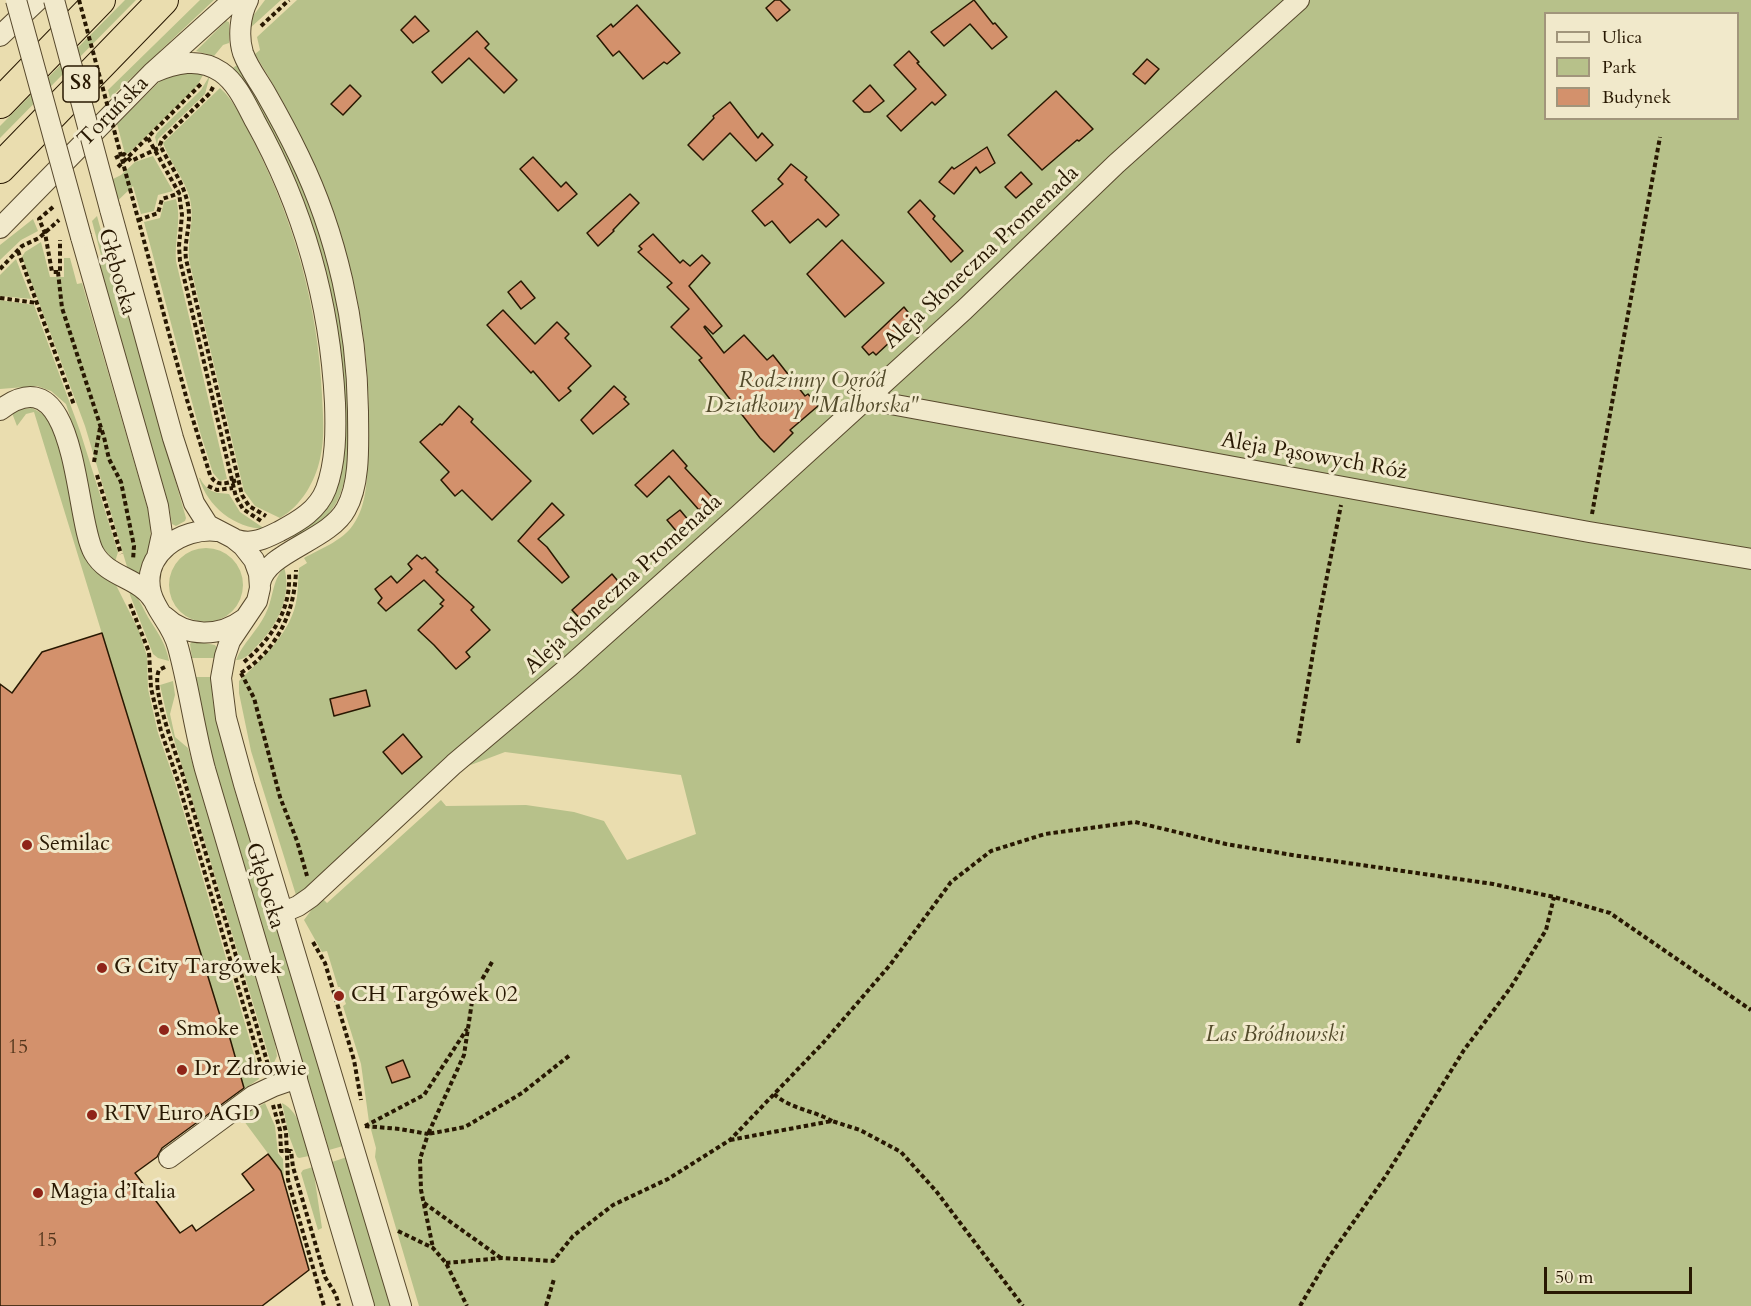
<!DOCTYPE html>
<meta charset="utf-8">
<style>
body{margin:0}
#map{position:relative;width:1751px;height:1306px;overflow:hidden;background:#eaddaf;font-family:Cardo,serif}
canvas{display:block}
.legend{position:absolute;left:1544px;top:12px;width:195px;height:108px;box-sizing:border-box;background:#f1e9cb;border:2px solid #a1957b;margin:0;padding:8px 10px;list-style:none;font-size:18px;color:#281802}
.legend li{display:flex;align-items:center;gap:12px;height:30px}
.legend b{width:30px;border:2px solid #a1957b}
.scale{position:absolute;left:1544px;top:1267px;width:148px;height:27px;box-sizing:border-box;border:3px solid #281802;border-top:0;padding-left:8px;font-size:18px;line-height:21px;white-space:nowrap;color:#281802;-webkit-text-stroke:4px #f1e9cb;paint-order:stroke}
</style>
<div id="map">
<canvas width="1751" height="1306"></canvas>
<ul class="legend">
<li><b style="height:8px;background:#f1e9cb"></b>Ulica</li>
<li><b style="height:16px;background:#b7c18a"></b>Park</li>
<li><b style="height:16px;background:#d3916c"></b>Budynek</li>
</ul>
<div class="scale">50 m</div>
</div>
<script>
const g = document.querySelector('canvas').getContext('2d');
g.lineJoin = 'round';
function paint(path, color) { g.fillStyle = color; g.fill(path, 'evenodd'); }
function strokePath(path, color, width, dash) { g.strokeStyle = color; g.lineWidth = width; g.lineCap = dash ? 'butt' : 'round'; g.setLineDash(dash || []); g.stroke(path); }
function drawText(font, color, halo, rows, align = 'center') {
  g.font = font + ' Cardo,serif'; g.lineWidth = 6; g.setLineDash([]); g.textBaseline = 'middle'; g.strokeStyle = halo; g.fillStyle = color; for (const [text, x, y, turn = 0] of rows) {
    g.save(); g.translate(x, y); g.rotate((+turn || 0) * Math.PI / 180); g.textAlign = isNaN(turn) ? turn : align; if (halo) g.strokeText(text, 0, 0); g.fillText(text, 0, 0); g.restore();
  }
}
paint(new Path2D(`
 M125 0H136L0 138V126Z
 M200 0H214L110 98 108 90Z
 M265 0H281L249 29 253 16Z
 M297 0H1751V1306H419L375 1157 376 1148 369 1122 361 1064 343 1006 346 1004 340 987H338L327 951 322 952 304 920 321 897 327 903 441 800 446 806 526 805 574 812 604 821 627 860 696 834 681 775 505 752 460 769 301 893 296 895 251 751 239 693V681C263 657 292 633 297 597 298 588 298 578 299 568L307 563 304 558C320 549 342 541 353 525 368 504 367 475 368 450 376 302 331 178 255 54L260 50 257 37ZM1546 14H1738V118H1546Z
 M226 21 229 22V43L223 45 214 56 196 51Z
 M239 64C263 106 288 148 306 193 335 264 346 341 348 416 349 442 350 473 339 497 330 518 313 529 294 541L292 536C303 529 316 522 324 512 343 487 342 458 343 429 346 318 315 201 258 106 250 94 240 81 231 69Z
 M184 71 204 73 197 86 130 152 125 154 117 124 160 81 168 76Z
 M210 75 205 94 158 139 157 145 155 137 157 133 201 90Z
 M220 88C235 101 245 124 254 142 294 221 318 306 322 395 323 416 325 438 320 459 315 482 301 506 280 518L255 506 244 491 189 260C187 239 195 220 190 199 185 179 170 163 163 143Z
 M153 156 173 191 158 195 154 211 141 214 133 186 107 211V182L121 175 135 162Z
 M176 199C182 220 174 240 176 261L227 479 220 481 213 473 200 432 144 222 160 218 164 202Z
 M97 216 105 245H108L186 518 185 521 176 526 172 524 169 507 98 260 102 259 92 221Z
 M33 219 38 231 21 240 0 260V245Z
 M41 242 50 277H64V258H70L77 284 82 283 151 520 150 545 139 574 128 570 85 426 22 257 25 252Z
 M16 259 31 298 32 299 0 296V275Z
 M0 300 34 305 80 431 118 552 115 562 99 543 77 438 66 404 51 391 37 386 0 389Z
 M32 408 43 414 50 423 60 446 72 491 78 537 82 552 95 570 116 585 139 631 147 656 148 689 158 733 174 779 257 1065 259 1079 228 1100 227 1097 241 1087 34 412 26 414 17 426 12 413 22 409Z
 M199 478H200C207 492 215 493 229 494L240 512 265 529C234 528 208 507 199 478Z
 M169 585a37 37 0 1 1 74 0a37 37 0 1 1-74 0Z
 M284 567C293 596 276 628 255 648 249 654 245 660 236 660 243 643 257 631 265 615 274 598 271 583 284 567Z
 M129 589C141 599 143 610 151 622 160 636 166 645 169 661L158 658 153 654 130 595Z
 M193 641 215 645 217 648 214 658H192L190 644Z
 M195 677H211L213 702 234 788 343 1146 329 1150 212 759Z
 M173 681 175 695 170 714 175 737 188 748 275 1043 277 1056 272 1067 167 716 160 685Z
 M265 1103 275 1126 278 1153 283 1159 284 1181 281 1171 241 1117Z
 M282 1103C301 1113 304 1137 309 1156L299 1158 297 1157 289 1136Z
 M347 1157 390 1306H375L332 1162Z
 M313 1167 322 1228 318 1230 301 1173 303 1170Z`), '#b7c18a');
const building = new Path2D(`
 M775 0H780L790 10 777 21 766 8Z
 M974 0 993 24 995 23 1007 37 992 49 970 24 944 46 931 32Z
 M637 5 680 53 667 64 664 62 643 79 619 51 613 56 597 36 611 24 613 27Z
 M415 16 429 31 413 43 401 30Z
 M477 31 489 44 485 48 517 80 504 93 469 58 442 83 432 72Z
 M909 51 919 62 917 63 946 95 935 105 932 102 901 131 887 116 916 89 894 65Z
 M1147 59 1159 69 1145 84 1133 74Z
 M350 85 361 96 343 115 331 104Z
 M870 85 884 101 870 112H864L853 101Z
 M1056 91 1093 129 1079 141 1077 140 1042 170 1008 135Z
 M730 102 758 138 762 133 773 145 756 161 730 133 703 160 688 145 714 118 713 116Z
 M987 147 995 163 980 173 976 167 954 194 939 182 952 167 954 169Z
 M533 157 561 187 566 182 577 194 558 211 520 169Z
 M791 164 807 177 805 180 839 215 826 227 818 219 790 243 772 221 765 226 752 211 783 184 778 179Z
 M1021 172 1032 184 1016 198 1005 187Z
 M630 194 639 203 613 230 614 231 598 246 587 233Z
 M920 200 935 216 933 219 963 251 951 262 908 212Z
 M653 234 680 263 683 260 690 266 702 255 710 263 689 286 722 326 713 334 705 326 704 327 724 353 744 335 767 360 773 355 805 396 808 394 818 406 790 430 793 433 774 452 760 438 712 376 699 360 702 358 671 327 689 309 667 287 672 283 638 252 642 249 639 246Z
 M842 240 884 283 845 317 807 274Z
 M521 281 535 298 521 309 508 292Z
 M904 307 914 320 890 339 892 340 876 355 873 352 869 355 862 347Z
 M503 310 535 344 557 322 569 334 565 338 591 366 568 388 571 391 559 401 533 371 531 373 487 325Z
 M614 386 626 397 624 399 629 404 593 434 581 420Z
 M459 406 473 419 471 422 531 481 492 520 462 490 455 496 441 480 449 472 420 442 440 424 442 425Z
 M673 450 687 466 685 468 712 497 699 510 669 476 647 497 635 485Z
 M552 503 564 515 538 539 547 547 569 577 562 583 518 541Z
 M680 510 690 522 677 532 667 520Z
 M417 555 422 559 425 557 438 570 436 572 474 607 471 610 490 630 466 652 470 657 456 669 434 645 418 630 443 606 440 604 444 600 424 580 386 611 378 603 382 598 375 589 391 576 397 583 412 569 408 564Z
 M612 574 622 586 597 606 599 609 584 623 572 610Z
 M102 633 226 1035H229L244 1088 162 1148 157 1157 135 1173 180 1233 192 1225 196 1231 254 1190 242 1174 268 1154 281 1171 309 1270 262 1306H0V684L12 693 42 652Z
 M366 690 370 706 334 716 330 699Z
 M403 734 422 757 402 774 383 752Z
 M403 1060 410 1077 392 1083 386 1067Z`);
paint(building, '#d3916c');
strokePath(building, '#281802', 1.5);
const minor = new Path2D(`
 M248 0C240 15 238 37 243 53 248 67 258 80 265 92 277 113 289 135 299 156 337 234 357 325 358 411 358 440 361 483 346 509 329 541 265 552 260 584
 M0 36 38 0
 M152 73C175 63 199 57 221 72 237 83 246 104 255 121 303 207 330 303 335 403 336 431 336 462 326 489 318 510 299 521 280 531 266 538 253 545 237 540
 M110 209 173 438 194 503 208 525 233 538 243 546 254 560 259 574 260 588 257 601 230 641 225 656 221 678 226 718 244 784 401 1306
 M0 228 152 73 233 0
 M81 237 158 506 162 534 157 557
 M870 395 885 403 1589 532 1751 559
 M0 410C79 349 74 520 94 553 108 578 140 577 154 601
 M217 531C182 527 141 554 151 593 156 612 172 624 178 647 189 687 194 728 205 769L364 1306
 M164 616C187 638 220 637 244 619
 M284 912 298 906 311 897 454 764 570 666 741 513 964 310 1116 164 1299 0
 M169 1158 253 1096 274 1086 297 1078`);
const highway = new Path2D(`
 M0 103 100 0
 M0 168 163 0`);
strokePath(minor, '#58492d', 22);
strokePath(highway, '#281802', 32);
strokePath(new Path2D(`
 M261 26 289 0
 M213 87 210 93 162 140 160 145C171 168 189 189 189 216 189 231 184 244 186 259L242 495 249 506 266 516
 M148 138 179 193 182 215 179 246 180 261 236 497 243 509 261 521
 M115 158 124 154 131 161 161 147
 M118 167 202 83
 M130 189 187 400 210 475C217 488 226 483 238 480
 M53 207 39 219 45 233 52 272H60V240
 M138 220 158 213 162 199 180 193
 M18 251 74 405
 M0 269 22 246 39 238 59 220
 M58 272 62 308 104 437 109 459 121 482 134 546 133 560
 M0 298 37 303
 M94 462 100 428
 M97 475 121 554
 M208 486 217 490 233 488
 M1592 514 1660 137
 M130 604 149 652 151 688 161 731 177 778 263 1072
 M244 662C271 639 291 611 289 574
 M165 667 159 670C150 689 177 755 183 776L269 1068
 M241 673C277 650 295 612 296 570
 M241 673 254 698 280 797 297 841 307 876
 M1298 743 1319 617 1341 505
 M313 942 325 963 354 1060 361 1100
 M492 962 473 995 464 1055 428 1134 465 1127 522 1093 570 1055
 M774 1094C790 1109 813 1110 832 1121
 M279 1104 286 1132 288 1180 324 1306
 M273 1105 280 1130 281 1151H291L293 1167 325 1277 336 1295 339 1306
 M365 1126 400 1129 428 1134 420 1159 421 1190 433 1248
 M365 1126 424 1095 467 1029
 M730 1140 832 1121 860 1130 901 1152 936 1191 1023 1306
 M424 1203 501 1258
 M398 1231 433 1248 446 1263 467 1306
 M446 1263 502 1258 553 1261 573 1236 613 1205 668 1179 730 1140 823 1043 890 965 951 882 991 851 1045 834 1135 822 1226 844 1292 855 1493 884 1554 897 1610 913 1751 1010
 M546 1306 554 1279
 M1300 1306 1329 1257 1385 1177 1464 1050 1511 987 1546 930 1554 897`), '#281802', 4, [4.5, 3]);
strokePath(minor, '#f1e9cb', 20);
strokePath(highway, '#eaddaf', 30);
const minorBridge = new Path2D(`
 M16 0 81 237
 M54 0 110 209`);
strokePath(minorBridge, '#58492d', 22, []);
strokePath(new Path2D(`
 M79 0 130 189`), '#281802', 4, [4.5, 3]);
strokePath(minorBridge, '#f1e9cb', 20);
for (const [x, y, r, color] of [
 [27,845,6,"#8f2418"],
 [102,968,6,"#8f2418"],
 [339,996,6,"#8f2418"],
 [164,1030,6,"#8f2418"],
 [182,1070,6,"#8f2418"],
 [92,1115,6,"#8f2418"],
 [38,1193,6,"#8f2418"]
]) { const dot = new Path2D(); dot.arc(x, y, r, 0, 2 * Math.PI); g.fillStyle = color; g.fill(dot); strokePath(dot, '#f1e9cb', 2); }
drawText('20px', '#53361c', null, [
 ["15",18,1048],
 ["15",47,1241]
]);
for (const [x, y, w] of [
 [81,84,36]
]) { const box = new Path2D(); box.roundRect(x - w / 2, y - 18, w, 36, 4.5); g.fillStyle = '#f1e9cb'; g.fill(box); strokePath(box, '#281802', 1.5); }
drawText('bold 21px', '#281802', null, [
 ["S8",81,84]
]);
drawText('22px', '#281802', '#f1e9cb', [
 ["Toruńska",114,112,-45],
 ["Aleja Słoneczna Promenada",982,258,-43],
 ["Głębocka",116,272,74],
 ["Aleja Pąsowych Róż",1314,457,10],
 ["Aleja Słoneczna Promenada",624,585,-42],
 ["Głębocka",264,886,73]
]);
drawText('italic 22px', '#534b2b', '#f1e9cb', [
 ["Rodzinny Ogród",812,382],
 ["Działkowy \"Malborska\"",812,407],
 ["Las Bródnowski",1275,1036]
]);
drawText('22px', '#281802', '#f1e9cb', [
 ["Semilac",39,845],
 ["G City Targówek",114,968],
 ["CH Targówek 02",351,996],
 ["Smoke",176,1030],
 ["Dr Zdrowie",194,1070],
 ["RTV Euro AGD",104,1115],
 ["Magia d’Italia",50,1193]
], 'left');
</script>
